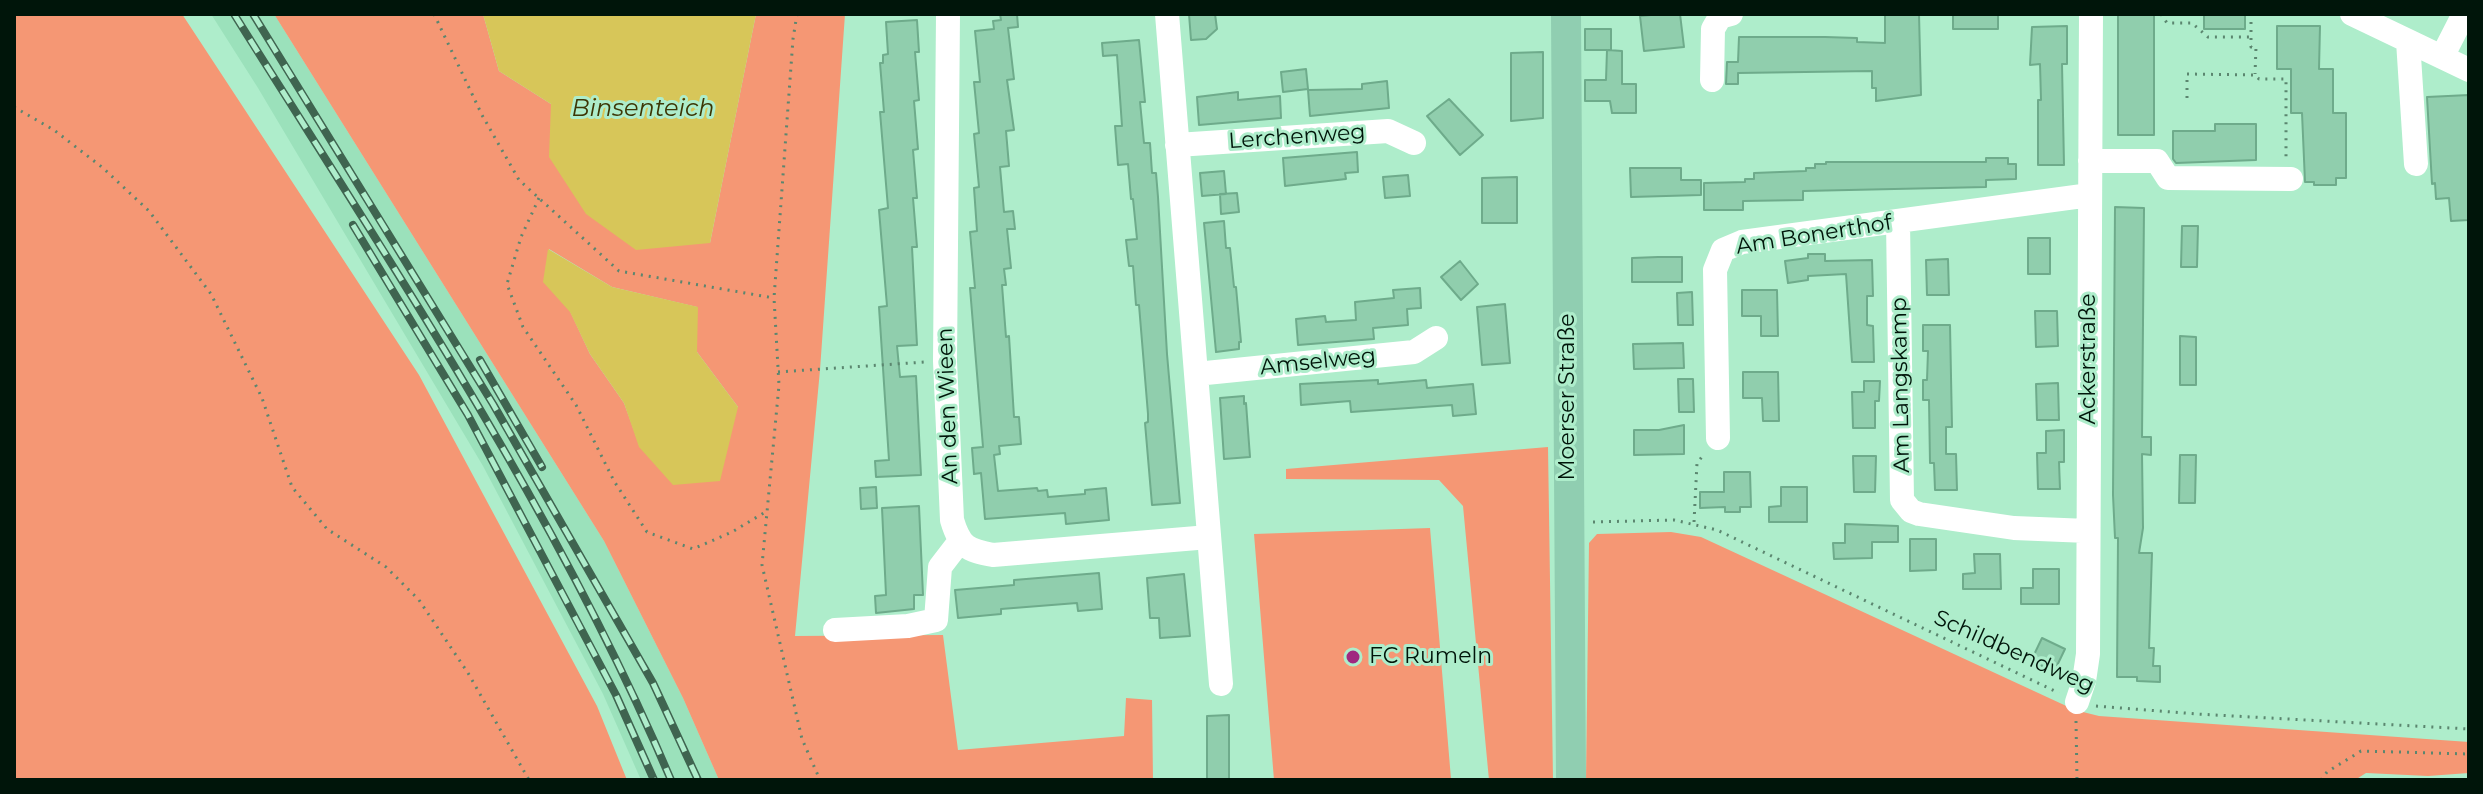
<!DOCTYPE html>
<meta charset="utf-8">
<style>
body{margin:0}
#map{position:relative;width:2483px;height:794px;overflow:hidden;background:#aeedcb;font-family:Montserrat,sans-serif}
canvas{display:block}
.frame{position:absolute;inset:0;border:16px solid #00150a;pointer-events:none}
</style>
<div id="map">
<canvas width="2483" height="794"></canvas>
<div class="frame"></div>
</div>
<script>
const g = document.querySelector('canvas').getContext('2d');
g.lineJoin = 'round';
function paint(path, color) { g.fillStyle = color; g.fill(path, 'evenodd'); }
function strokePath(path, color, width, dash) { g.strokeStyle = color; g.lineWidth = width; g.lineCap = dash ? 'butt' : 'round'; g.setLineDash(dash || []); g.stroke(path); }
function drawText(font, color, halo, rows, align = 'center') {
  g.font = font + ' Montserrat,sans-serif'; g.lineWidth = 6; g.setLineDash([]); g.textBaseline = 'middle'; g.strokeStyle = halo; g.fillStyle = color; for (const [text, x, y, turn = 0] of rows) {
    g.save(); g.translate(x, y); g.rotate((+turn || 0) * Math.PI / 180); g.textAlign = isNaN(turn) ? turn : align; if (halo) g.strokeText(text, 0, 0); g.fillText(text, 0, 0); g.restore();
  }
}
paint(new Path2D(`
 M211 14H274L604 541 683 698 719 780H641L603 694 483 466 258 88Z`), '#9be1bb');
paint(new Path2D(`
 M14 14H182L419 375 597 706 627 780H14Z
 M274 14H483L499 71 551 104 710 243 756 14H845L820 370 795 636 943 635 958 750 1124 736 1126 698 1152 700 1153 780H719L683 698 604 541ZM549 249 612 287 697 307V352L738 407 640 447 624 403 590 354 570 311Z
 M1548 447 1553 780H1489L1463 506 1439 480 1286 479V469Z
 M1430 528 1451 779 1274 780 1254 534Z
 M1671 532 1701 537 2075 710 2099 716 2469 742V773L2428 776 2366 773 2355 780H1586L1589 543 1597 534Z`), '#f59774');
paint(new Path2D(`
 M483 14H756L710 243 636 250 586 214 549 157 551 104 499 71Z
 M548 249 612 287 698 307 697 352 738 407 720 481 673 485 639 447 624 403 590 354 570 312 543 282Z`), '#d7c659');
const building = new Path2D(`
 M1000 14H1017L1018 27 1008 28 1014 79 1007 80 1014 130 1006 131 1009 166 1000 167 1004 212 1013 211 1015 229H1007L1011 268 1004 269 1006 285H1002L1006 337 1009 336 1014 417H1019L1021 444 999 446 1000 454 994 455 998 491 1037 488 1038 491 1047 490 1048 497 1085 494V490L1106 488 1109 520 1066 524 1065 513 985 519 981 473 974 474 972 448 983 447 970 288H975L970 232 977 231 974 188 979 187 974 134 979 133 974 82H980L975 31 994 29 993 21 1001 20Z
 M1189 14H1215L1217 29 1206 39 1191 40Z
 M1662 14H1680L1684 47 1644 51 1640 16Z
 M1885 14H1919L1921 95 1876 101V88H1872V71L1738 73V84H1726L1727 62H1738L1739 37H1825L1857 38V42L1885 43Z
 M1953 14H1998V29H1953Z
 M2118 14H2154V135H2118Z
 M2204 14H2245V29H2204Z
 M917 20 919 52H915L919 100 914 101 918 149 913 150 917 198H913L917 247H912L917 345 897 346 900 377 916 376 921 475 876 477 875 461 889 460 879 307 887 306 879 210 888 208 880 112H884L880 63H883V55L888 54 886 22Z
 M2067 26V64H2062L2064 165H2038V100H2041L2040 64 2030 65 2032 27Z
 M2277 26H2320L2319 69H2333V113H2346V178H2336V185H2314V182H2305L2302 113H2291V69H2277Z
 M1585 29H1611V50H1608L1622 51V84H1636V113H1612L1610 101H1585V80H1606L1607 50H1585Z
 M1139 40 1145 102H1140L1144 143H1150L1152 173H1156L1158 197 1167 354 1180 503 1152 505 1145 423 1148 422V414L1139 305H1136L1133 266H1129L1126 240 1137 239 1133 199H1131L1128 164 1118 165 1115 126H1122L1117 55 1103 56 1102 43Z
 M1543 52V118L1511 121V53Z
 M1306 69 1308 89 1283 92 1281 72Z
 M1387 81 1389 108 1310 116 1308 90 1362 89V84Z
 M1238 92V100L1280 96 1281 118 1199 125 1197 97Z
 M2469 95V220L2451 221 2449 198 2436 199 2435 183 2432 184 2427 97Z
 M1449 99 1483 135 1460 155 1427 116Z
 M2215 124H2256V160L2176 163 2173 159V131H2215Z
 M1357 152 1358 172 1345 173 1346 179 1285 186 1283 158Z
 M1986 158H2008V164H2016V179L1986 180V187L1803 191V200L1743 201V210H1704V183L1745 182V179H1754V173L1806 171V168H1815V164H1826V162H1986Z
 M1630 168H1681V180H1701V195L1631 197Z
 M1224 171 1226 194 1202 196 1200 173Z
 M1408 175 1410 196 1385 198 1383 177Z
 M1517 177V223H1482V178Z
 M1237 193 1239 212 1221 214 1220 194Z
 M2115 207 2144 208 2142 437H2151V455L2142 454 2143 528 2139 553H2152L2149 648H2154L2153 666H2160V682L2137 681V677H2117L2118 538H2115L2113 495Z
 M1224 221 1226 248H1230L1234 287H1236L1241 342H1239V349L1216 352 1204 223Z
 M2182 226H2198L2197 267H2181Z
 M2028 238H2050V274H2028Z
 M1808 254H1825V261L1872 260 1873 296H1867V325L1873 326 1874 362H1852L1846 274 1808 276V280L1788 283 1785 261 1808 258Z
 M1658 257H1682V282H1632V258Z
 M1948 259 1949 295H1927L1926 260Z
 M1460 261 1478 284 1461 300 1441 277Z
 M1420 288 1421 308 1407 309 1408 325 1373 328 1374 339 1298 345 1296 319 1325 316 1326 322 1356 320 1355 302 1394 298 1393 290Z
 M1742 290H1777L1778 336H1761V316H1742Z
 M1692 292 1693 325H1678L1677 293Z
 M1505 304 1510 363 1482 365 1477 307Z
 M2035 311H2057L2058 346 2036 347Z
 M1923 325H1950L1952 427H1946V454H1956L1957 490H1935L1934 463H1930L1929 400H1923V380H1927L1928 351H1923Z
 M2180 336 2196 337V385H2180Z
 M1683 343 1684 368 1634 369 1633 344Z
 M1743 372H1778L1779 421H1763L1762 398H1743Z
 M1678 379H1693L1694 412H1679Z
 M1378 380V384L1426 380 1427 388 1473 384 1476 414 1453 416 1452 405 1351 412 1350 401 1301 405 1300 384Z
 M1864 381H1880L1879 401H1875V428H1853L1852 392H1864Z
 M2058 383 2059 420H2037L2036 384Z
 M1244 396V404L1246 403 1250 457 1224 459 1220 398Z
 M1684 425V454L1634 455V430H1659Z
 M2064 430V462H2059L2060 489H2038L2037 453H2046V431Z
 M2180 455H2196L2195 503H2179Z
 M1853 456H1876L1875 492H1854Z
 M1724 472H1750L1751 507H1740V512H1725V507L1700 508V492H1724Z
 M876 487 877 508 861 509 860 488Z
 M1781 487H1807V522H1769V507L1781 506Z
 M919 506 923 595H914V609L876 613 875 596 886 595 882 508Z
 M1845 524 1898 526V542H1872V558L1834 559 1833 543H1845Z
 M1910 539H1936V570L1910 571Z
 M1974 554H2000L2001 589H1963V574L1975 573Z
 M2033 569H2059V604H2021V588H2033Z
 M1099 573 1102 609 1078 611 1077 603 1001 609V614L958 618 955 590 1014 585V580Z
 M1184 574 1190 636 1160 638 1159 618H1150L1147 578Z
 M2042 638 2065 649 2054 672 2031 661Z
 M1229 715V780H1207V716Z`);
paint(building, '#90cead');
strokePath(building, '#6eab8b', 2);
strokePath(new Path2D(`
 M434 14 482 115 519 180 619 271 774 298
 M797 14 793 39 774 298 779 385 762 565 802 739 820 780
 M2161 14 2167 23H2192L2208 37H2251
 M2251 14V47H2256L2255 74
 M2187 98V74L2255 75 2259 79H2286V160
 M14 107 54 130 103 168 149 211 211 294 262 398 292 487 327 529 386 567 419 600 468 673 529 780
 M539 198 521 237 507 284 523 327 576 405 614 481 647 532 693 549 732 532 767 511
 M778 372 925 362
 M1593 522 1674 520 1717 530 2059 693
 M1694 522 1697 463 1705 453
 M2096 706 2197 714 2469 729
 M2076 721 2077 780
 M14 778 16 780
 M2321 780 2327 772 2361 751 2469 754`), '#5b866f', 3, [2, 6]);
strokePath(new Path2D(`
 M948 14 945 361 952 520C960 547 967 550 993 555L1209 537
 M1167 14 1221 684
 M2352 14 2469 70
 M2408 41 2416 164
 M2442 57 2464 14
 M1712 80 1713 29 1720 17 1731 14
 M1177 145 1388 131 1414 143
 M2090 161H2157L2168 178 2291 179
 M1898 221 1902 500 1911 511 1919 514 2014 528 2088 531
 M1196 374 1414 352 1436 338
 M1718 438 1715 270 1723 250 1742 242 2090 195
 M835 630 908 626 936 620 940 567 960 541
 M2077 702 2084 681 2088 654 2091 14`), '#fff', 24);
strokePath(new Path2D(`
 M1566 14 1571 780`), '#90ceb1', 30);
const rail = new Path2D(`
 M234 14C390 263 556 509 671 780
 M253 14 493 404 653 683 698 780
 M353 225 468 415 616 695 654 780
 M480 360 542 467`);
strokePath(rail, '#3f6450', 8);
strokePath(rail, '#aeedcb', 5, [15]);
for (const [x, y, r, color] of [
 [1353,657,8,"#a02880"]
]) { const dot = new Path2D(); dot.arc(x, y, r, 0, 2 * Math.PI); g.fillStyle = color; g.fill(dot); strokePath(dot, '#aeedcb', 3); }
drawText('22px', '#00150a', '#aeedcb', [
 ["Lerchenweg",1297,137,-4],
 ["Am Bonerthof",1814,235,-9],
 ["Ackerstraße",2089,359,-90],
 ["Amselweg",1318,362,-6],
 ["Am Langskamp",1901,385,-91],
 ["Moerser Straße",1568,397,-90],
 ["An den Wieen",948,406,-92],
 ["Schildbendweg",2014,652,24]
]);
drawText('22px', '#00150a', '#aeedcb', [
 ["FC Rumeln",1369,657]
], 'left');
drawText('italic 24px', '#3d3605', '#aeedcb', [
 ["Binsenteich",643,109]
]);
</script>
